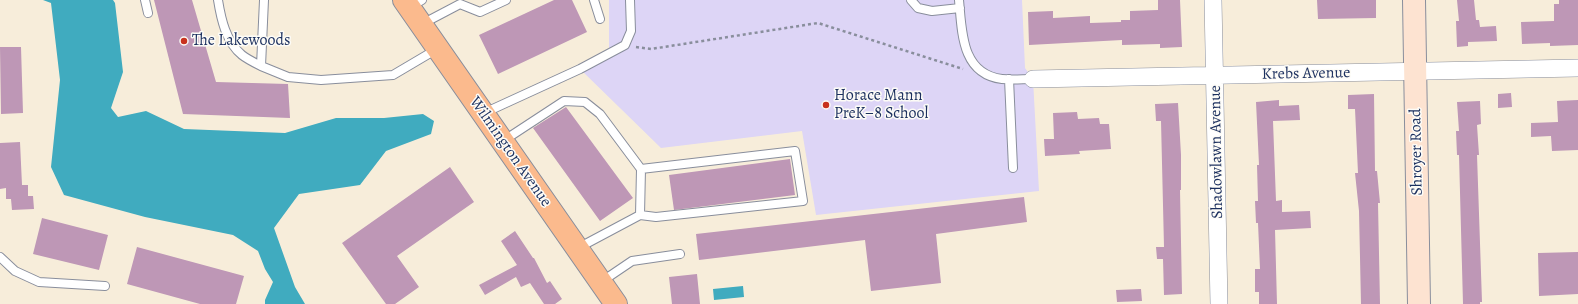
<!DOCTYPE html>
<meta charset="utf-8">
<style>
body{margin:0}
canvas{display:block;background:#f7edda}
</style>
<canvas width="1578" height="304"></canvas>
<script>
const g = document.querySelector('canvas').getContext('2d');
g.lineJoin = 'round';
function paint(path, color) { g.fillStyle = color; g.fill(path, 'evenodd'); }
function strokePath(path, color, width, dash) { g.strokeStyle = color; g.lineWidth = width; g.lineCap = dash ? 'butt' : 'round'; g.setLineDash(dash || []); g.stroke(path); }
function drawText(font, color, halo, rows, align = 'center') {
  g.font = font + ' Alegreya,serif'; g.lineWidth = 3; g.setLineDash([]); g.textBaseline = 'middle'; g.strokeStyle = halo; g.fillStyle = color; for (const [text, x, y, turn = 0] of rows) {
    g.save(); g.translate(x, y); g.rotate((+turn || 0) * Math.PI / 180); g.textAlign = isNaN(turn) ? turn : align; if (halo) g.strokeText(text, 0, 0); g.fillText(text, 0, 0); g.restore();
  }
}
paint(new Path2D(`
 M609 0H1022L1025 68 1033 79 1039 191 816 215 802 131 661 148 580 69 609 54Z`), '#ddd5f6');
paint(new Path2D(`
 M43 0H113L115 3 123 72 111 108 118 117 146 111 184 129 285 133 336 118H384L423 114 434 121 431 134 386 151 360 185 299 194 274 228 295 287 305 304H265V300L273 282 265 269 258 251 233 235 145 217 64 195 51 167 60 80 51 3Z
 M743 286 744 297 714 300 713 289Z`), '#40abbf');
paint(new Path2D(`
 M154 0H192L216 82 288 84 290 118 183 114Z
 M554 0H572L587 32 498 74 479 35Z
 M1158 0H1180L1182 47 1160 48V44L1122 45V40L1029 45 1028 12 1053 11V18L1090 16V23L1121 22V20H1130V11L1158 10Z
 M1317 0H1376V18L1318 19Z
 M1457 0H1474L1476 20H1479L1480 27 1496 26 1497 41 1468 42V46L1457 47 1456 21H1459Z
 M1559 0H1578V45L1550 46V43L1522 44 1521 22 1554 21V4H1559Z
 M0 47H21L23 113 1 114Z
 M1511 93 1512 107 1498 108V94Z
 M1374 94 1375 171H1377L1380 203H1378L1380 304H1361L1359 211 1355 173H1358L1355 109H1348V95Z
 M1279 100V106L1299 105 1300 120 1273 121 1276 201 1282 200V212L1310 211 1311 228 1275 230 1277 304H1259V292H1255V269H1260L1258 223H1256L1255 201H1258L1257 165H1259L1256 102Z
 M1578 100V150L1552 151 1551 136 1531 137V123L1558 122 1557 101Z
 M1480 101 1481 124 1477 125 1479 155H1477L1482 302H1480V304H1463L1459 155H1457L1456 131H1459L1457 102Z
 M1178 103 1181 155V190H1180L1182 294 1164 295 1163 259H1157L1156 247H1164L1161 121H1156L1155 104Z
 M566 107 633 198 600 221 533 128Z
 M1077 112 1078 119 1099 118 1100 124H1109L1111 149 1079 151 1080 154 1045 156 1044 139H1054L1053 113Z
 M20 142 22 185H28V196H33L34 209 12 210 11 199H6V188L0 189V143Z
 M790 159 795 195 674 210 669 175Z
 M450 167 474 202 397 256 419 287 395 304H386L342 243Z
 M1024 197 1027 222 936 234 941 283 871 291 865 240 699 260 696 234Z
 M42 218 108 235 99 270 33 254Z
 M515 231 533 258H534L547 283 550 281 562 299 555 304H544L530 283 521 287 516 277 485 295 479 285 517 265 501 241Z
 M137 247 244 276 236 304H200L127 284Z
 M1578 252V294L1539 296 1538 253Z
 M697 274 700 304H672L669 277Z
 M1141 289 1142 301 1117 302 1116 290Z`), '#be97b6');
const lane = new Path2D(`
 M145 0 148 13
 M218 0C221 19 226 42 242 55 247 59 255 63 261 66
 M264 0 261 66 288 77 321 80 393 75 437 49
 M594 0 600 19
 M911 0 918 8 932 11 960 8
 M959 0C962 31 961 74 1002 79 1012 80 1023 79 1033 79
 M410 7 422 0
 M422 24 460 4 480 12 506 0
 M1009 79 1013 168
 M484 113 580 69 625 45 631 31 630 0
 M503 141 564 101 585 102 600 114 641 169 640 215 578 248
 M640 215 656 217 803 201 795 151 641 169
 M0 257 15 271 39 282 105 286
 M601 282 632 261 680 254`);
const street = new Path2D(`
 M1213 0 1219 304
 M1033 79 1578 68`);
const secondary = new Path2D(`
 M1414 0 1419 304`);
const primary = new Path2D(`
 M404 0 616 304`);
strokePath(lane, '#898e9c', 10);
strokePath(street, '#898e9c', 18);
strokePath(secondary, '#898e9c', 24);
strokePath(primary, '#898e9c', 24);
strokePath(new Path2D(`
 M636 47 651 49 818 23 963 69`), '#898e9c', 2.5, [3, 3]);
strokePath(lane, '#fff', 8);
strokePath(street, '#fff', 17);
strokePath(secondary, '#fde3d1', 22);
strokePath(primary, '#fbba8d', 22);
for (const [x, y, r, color] of [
 [184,41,4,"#c8321e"],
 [826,105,4,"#c8321e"]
]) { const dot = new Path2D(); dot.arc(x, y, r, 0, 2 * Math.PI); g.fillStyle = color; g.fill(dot); strokePath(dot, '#fdfcf7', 1.5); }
drawText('16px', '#1b2f5e', '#fdfcf7', [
 ["The Lakewoods",192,41],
 ["Horace Mann",834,96],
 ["PreK–8 School",834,114]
], 'left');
drawText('16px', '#1b2f5e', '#fdfcf7', [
 ["Krebs Avenue",1306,74,-1],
 ["Wilmington Avenue",510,152,55],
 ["Shadowlawn Avenue",1217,152,-91],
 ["Shroyer Road",1417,152,-91]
]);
</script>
